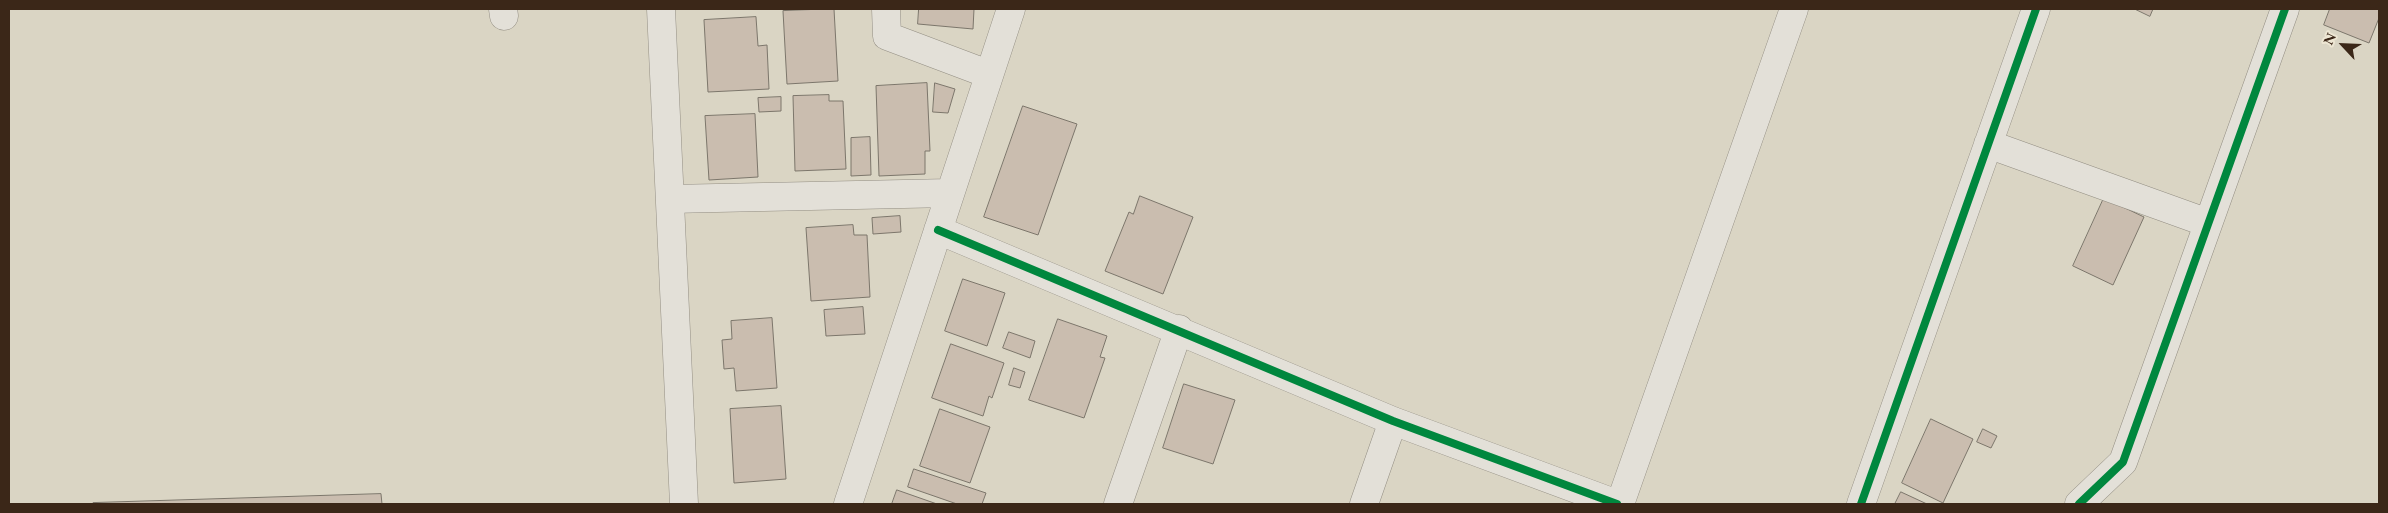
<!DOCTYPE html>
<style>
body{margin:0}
#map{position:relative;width:2388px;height:513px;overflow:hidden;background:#dad5c4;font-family:"EB Garamond",serif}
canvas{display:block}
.frame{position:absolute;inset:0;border:10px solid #3b2718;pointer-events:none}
.north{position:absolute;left:2318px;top:20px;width:50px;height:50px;-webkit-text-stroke:4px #ede6d3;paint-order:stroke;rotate:295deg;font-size:14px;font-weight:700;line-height:20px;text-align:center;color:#3b2718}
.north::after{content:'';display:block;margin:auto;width:18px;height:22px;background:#3b2718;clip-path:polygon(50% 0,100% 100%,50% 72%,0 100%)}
</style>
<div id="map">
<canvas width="2388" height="513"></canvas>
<div class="frame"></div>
<div class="north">N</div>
</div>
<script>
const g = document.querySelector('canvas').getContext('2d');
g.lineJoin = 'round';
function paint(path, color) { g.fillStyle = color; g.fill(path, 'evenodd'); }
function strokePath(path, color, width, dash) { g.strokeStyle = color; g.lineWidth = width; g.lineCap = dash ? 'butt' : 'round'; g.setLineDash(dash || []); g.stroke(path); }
const building = new Path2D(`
 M834 9 838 81 787 84 783 11Z
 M919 9H974L973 29 918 24Z
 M2135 9H2153L2150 16Z
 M2330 9H2379V18L2369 43 2324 25Z
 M756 17 758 46 767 45 769 89 708 92 704 20Z
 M927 83 930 151H925V174L879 176 876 86Z
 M935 83 955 89 948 113 933 112Z
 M829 95V101H843L846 169 795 171 793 96Z
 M781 97V111L759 112 758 98Z
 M1023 106 1077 124 1038 235 984 217Z
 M755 114 758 177 709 180 705 116Z
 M870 137 871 175 851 176V138Z
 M1140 196 1193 217 1163 294 1105 271 1129 212 1133 214Z
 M2104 198 2144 217 2113 285 2073 266Z
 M900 216 901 232 873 234 872 218Z
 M853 225 854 235H867L870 297 811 301 806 228Z
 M963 279 1005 293 987 346 945 331Z
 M863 307 865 334 826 336 824 310Z
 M772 318 777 388 736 391 734 368 724 369 722 340 732 339 731 321Z
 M1058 319 1107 336 1100 357 1105 358 1084 418 1029 400Z
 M1009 332 1035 341 1030 358 1003 348Z
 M951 344 1004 363 992 398 989 396 983 416 932 398Z
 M1014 368 1025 372 1020 388 1009 385Z
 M1184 384 1235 400 1213 464 1163 448Z
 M781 406 786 479 734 483 730 409Z
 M940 409 990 427 970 483 920 466Z
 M1931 419 1973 439 1943 503 1902 483Z
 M1983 429 1997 436 1991 448 1977 442Z
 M914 469 986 493 982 504H957L908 487Z
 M897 490 937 504H892Z
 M1901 492 1927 504H1895Z
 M381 494 382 504H93V503Z`);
paint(building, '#cabdaf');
strokePath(building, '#7c766b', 1);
const minor = new Path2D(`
 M503 9 504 16
 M661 9 684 504
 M886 9 887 36 988 74
 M1988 144 2208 223
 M670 199 950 193
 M938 230 1393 421 1617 504
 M848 504 1011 9
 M1118 504 1179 329
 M1364 504 1393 421
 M1620 504 1794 9
 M1861 504 2036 9
 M2079 504 2123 462 2285 9`);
strokePath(minor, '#938e83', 29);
strokePath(minor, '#e3e0d8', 28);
strokePath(new Path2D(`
 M938 230 1393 421 1617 504
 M1861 504 2036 9
 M2079 504 2123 462 2285 9`), '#00873e', 8);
</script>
